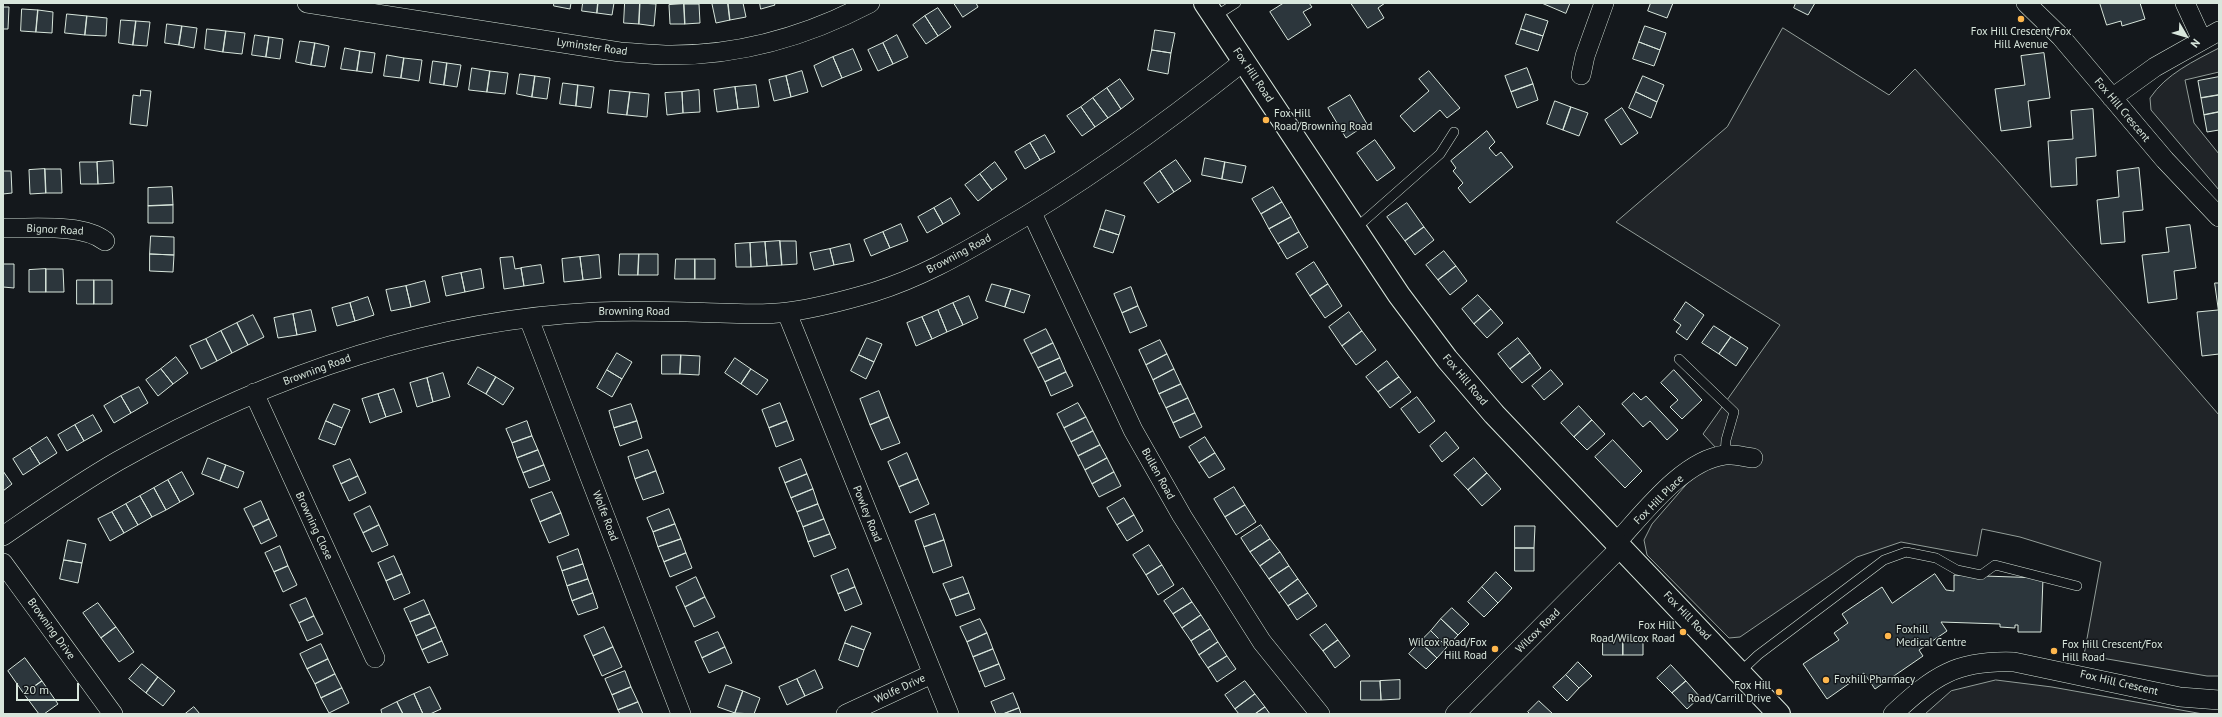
<!DOCTYPE html>
<style>
body{margin:0}
#map{position:relative;width:2222px;height:717px;overflow:hidden;background:#14181c;font-family:"PT Sans",sans-serif}
canvas{display:block}
.frame{position:absolute;inset:0;border:4px solid #d8e6dc;pointer-events:none}
.north{position:absolute;left:2166px;top:16px;width:40px;height:40px;-webkit-text-stroke:3px #14181c;paint-order:stroke;rotate:128deg;font-size:11px;font-weight:700;line-height:16px;text-align:center;color:#d8e6dc}
.north::after{content:'';display:block;margin:auto;width:14px;height:18px;background:#d8e6dc;clip-path:polygon(50% 0,100% 100%,50% 72%,0 100%)}
.scale{position:absolute;left:16px;top:683px;width:63px;height:18px;box-sizing:border-box;border:2px solid #d8e6dc;border-top:0;padding-left:5px;font-size:12px;line-height:14px;white-space:nowrap;color:#d8e6dc;-webkit-text-stroke:3px #14181c;paint-order:stroke}
</style>
<div id="map">
<canvas width="2222" height="717"></canvas>
<div class="frame"></div>
<div class="north">N</div>
<div class="scale">20 m</div>
</div>
<script>
const g = document.querySelector('canvas').getContext('2d');
g.lineJoin = 'round';
function paint(path, color) { g.fillStyle = color; g.fill(path, 'evenodd'); }
function strokePath(path, color, width, dash) { g.strokeStyle = color; g.lineWidth = width; g.lineCap = dash ? 'butt' : 'round'; g.setLineDash(dash || []); g.stroke(path); }
function drawText(font, color, halo, rows, align = 'center') {
  g.font = font + ' "PT Sans",sans-serif'; g.lineWidth = 3; g.setLineDash([]); g.textBaseline = 'middle'; g.strokeStyle = halo; g.fillStyle = color; for (const [text, x, y, turn = 0] of rows) {
    g.save(); g.translate(x, y); g.rotate((+turn || 0) * Math.PI / 180); g.textAlign = isNaN(turn) ? turn : align; if (halo) g.strokeText(text, 0, 0); g.fillText(text, 0, 0); g.restore();
  }
}
const green = new Path2D(`
 M1783 28 1889 95 1915 69 2001 164 2219 415V676H2207L2084 655 2101 562 2020 537 1982 529 1977 556 1901 542 1857 557 1740 637 1729 638 1647 555 1644 540 1652 524 1717 449 1703 434 1780 325 1616 222 1727 127Z
 M2219 48V72L2185 80 2194 123 2219 154V190L2151 110 2150 98C2166 74 2194 61 2219 48Z
 M1996 680 2052 687 2203 714H1925L1951 691Z`);
paint(green, '#202428');
strokePath(green, '#939e99', 1);
const building = new Path2D(`
 M554 3H571L570 9 554 6Z
 M583 3H598L597 13 582 11Z
 M598 3H614L612 15 597 13Z
 M625 3H640L639 24 624 23Z
 M640 3 656 4 654 26 639 24Z
 M728 3 730 20 716 23 712 4Z
 M728 3H743L746 17 730 20Z
 M760 3H774L775 5 761 9Z
 M954 3H976L978 7 963 17Z
 M1284 3H1309L1312 7 1303 12 1311 25 1288 40 1270 12Z
 M1351 3H1385L1378 8 1384 18 1368 28Z
 M1542 3H1570L1566 13Z
 M1651 3H1673L1667 18 1648 11Z
 M1796 3H1815L1808 15 1794 8Z
 M2100 3H2140L2145 19 2122 26 2121 21 2107 25Z
 M684 4H699L700 23 685 24Z
 M684 4 685 24H670L669 5Z
 M3 7H9L8 29H3Z
 M938 8 951 27 938 36 925 16Z
 M22 9 38 10 36 32 21 31Z
 M38 10 53 12 52 33 36 32Z
 M67 14 87 16 85 35 65 33Z
 M1526 14 1548 21 1543 36 1521 29Z
 M87 16 107 18 106 36 85 35Z
 M925 16 938 36 926 44 913 25Z
 M121 20 136 21 133 45 119 43Z
 M136 21 150 22 147 46 133 45Z
 M167 24 182 26 179 45 165 43Z
 M182 26 197 28 194 48 179 45Z
 M1645 26 1666 33 1660 50 1639 42Z
 M207 29 226 31 223 52 205 49Z
 M1521 29 1543 36 1538 51 1516 44Z
 M1155 30 1175 33 1171 53 1152 50Z
 M226 31 245 33 242 54 223 52Z
 M255 35 269 37 266 57 252 55Z
 M897 35 908 57 893 64 883 43Z
 M269 37 283 39 280 59 266 57Z
 M300 41 315 43 311 65 296 62Z
 M1639 42 1660 50 1654 66 1633 59Z
 M315 43 329 46 325 67 311 65Z
 M883 43 893 64 878 71 868 50Z
 M345 48 360 51 357 71 341 69Z
 M853 49 862 70 842 78 833 57Z
 M1152 50 1171 53 1168 74 1148 70Z
 M360 51 375 53 372 73 357 71Z
 M2044 53 2050 98 2028 101 2031 127 2001 131 1995 89 2025 85 2021 56Z
 M387 55 404 58 401 78 384 76Z
 M833 57 842 78 822 87 814 66Z
 M404 58 422 60 419 81 401 78Z
 M433 61 447 63 444 85 430 83Z
 M447 63 461 65 457 87 444 85Z
 M472 68 490 71 487 92 469 90Z
 M1527 68 1533 84 1511 92 1505 76Z
 M490 71 508 73 505 94 487 92Z
 M802 71 808 92 791 97 786 76Z
 M1429 71 1460 108 1447 118 1440 110 1414 132 1400 116 1429 91 1419 79Z
 M520 74 535 76 532 97 517 94Z
 M535 76 550 78 547 99 532 97Z
 M786 76 791 97 774 101 769 80Z
 M1643 76 1664 85 1657 102 1636 92Z
 M2219 77V95L2201 98 2198 81Z
 M1120 79 1134 99 1121 109 1107 88Z
 M563 83 578 85 576 106 560 104Z
 M1533 84 1538 100 1517 108 1511 92Z
 M578 85 594 87 591 108 576 106Z
 M756 85 759 107 738 109 735 87Z
 M735 87 738 109 717 112 714 90Z
 M1107 88 1121 109 1108 118 1093 98Z
 M141 90 151 91 147 126 130 124 133 95 140 96Z
 M610 90 630 92 627 115 608 113Z
 M699 90 700 112 683 113 682 92Z
 M630 92 649 94 647 117 627 115Z
 M682 92 683 113 667 115 665 93Z
 M1636 92 1657 102 1651 118 1629 108Z
 M1350 95 1367 124 1346 138 1328 108Z
 M2219 95V112L2204 115 2201 98Z
 M1093 98 1108 118 1095 127 1081 107Z
 M1555 101 1571 107 1563 130 1547 124Z
 M1081 107 1095 127 1082 136 1067 116Z
 M1571 107 1588 113 1579 136 1563 130Z
 M1622 108 1638 133 1621 145 1605 120Z
 M2093 109 2096 156 2076 158 2077 185 2051 187 2048 141 2073 139 2071 111Z
 M2219 112V130L2207 132 2204 115Z
 M1487 131 1495 142 1489 148 1496 156 1501 152 1513 167 1470 203 1458 188 1463 183 1453 171 1456 168 1451 161Z
 M1045 135 1055 152 1040 160 1030 143Z
 M1375 140 1395 168 1377 181 1357 153Z
 M1030 143 1040 160 1025 169 1015 152Z
 M1205 158 1225 162 1222 179 1202 175Z
 M1176 160 1191 181 1174 192 1160 171Z
 M113 161 114 183 98 184 97 162Z
 M80 162H97L98 184H81Z
 M995 162 1007 179 992 190 980 174Z
 M1225 162 1246 166 1242 183 1222 179Z
 M2139 168 2143 210 2123 212 2125 242 2101 244 2097 200 2119 197 2117 171Z
 M45 169 46 193 30 194 29 170Z
 M45 169H61L62 193H46Z
 M3 171H11L12 193 3 194Z
 M1160 171 1174 192 1158 203 1144 183Z
 M980 174 992 190 978 201 965 185Z
 M172 187 173 205 148 206V188Z
 M1273 187 1282 202 1261 214 1252 199Z
 M951 198 960 214 943 224 934 208Z
 M1282 202 1291 217 1269 229 1261 214Z
 M1407 203 1424 227 1405 241 1387 217Z
 M173 205V223H148V206Z
 M934 208 943 224 927 233 918 217Z
 M1106 210 1125 216 1119 235 1100 229Z
 M1291 217 1299 232 1278 244 1269 229Z
 M901 224 908 241 890 248 883 232Z
 M2190 225 2196 268 2174 271 2177 299 2148 303 2142 255 2169 252 2166 228Z
 M1424 227 1434 240 1415 255 1405 241Z
 M1100 229 1119 235 1113 253 1094 247Z
 M883 232 890 248 871 256 864 240Z
 M1299 232 1308 247 1287 259 1278 244Z
 M151 236 174 237V255L150 254Z
 M780 241H796L797 264 782 265Z
 M780 241 782 265 767 266 765 242Z
 M765 242 767 266 751 267 750 243Z
 M750 243 751 267H736L735 244Z
 M850 244 854 261 834 265 830 249Z
 M830 249 834 265 814 270 810 253Z
 M1444 251 1456 266 1438 280 1426 265Z
 M150 254 174 255 173 272 150 271Z
 M620 254H639L638 275H619Z
 M639 254H658V275H638Z
 M599 255 601 278 583 280 580 257Z
 M513 257 515 269 521 268 524 286 504 289 500 258Z
 M580 257 583 280 564 282 562 259Z
 M676 259H695V279H675Z
 M695 259H715V279H695Z
 M1314 262 1328 284 1310 296 1296 274Z
 M3 264H14V288L3 287Z
 M541 265 544 283 524 286 521 268Z
 M1456 266 1467 281 1450 295 1438 280Z
 M46 269H63L64 292H46Z
 M46 269V292H29V270Z
 M481 269 484 288 465 292 461 273Z
 M461 273 465 292 446 296 442 277Z
 M77 280H94V304H77Z
 M94 280H112V304H94Z
 M425 281 430 302 411 307 406 286Z
 M2215 283H2219V354L2202 356 2197 312 2218 310Z
 M992 284 1011 289 1005 307 986 301Z
 M1328 284 1342 306 1325 318 1310 296Z
 M406 286 411 307 391 311 386 290Z
 M1131 287 1138 306 1122 313 1114 294Z
 M1011 289 1030 295 1024 313 1005 307Z
 M1478 295 1491 309 1474 324 1462 309Z
 M969 296 978 318 963 325 953 303Z
 M368 297 374 315 355 321 350 303Z
 M1686 302 1704 315 1687 340 1676 332 1681 325 1674 320Z
 M350 303 355 321 337 326 332 308Z
 M953 303 963 325 947 332 938 310Z
 M1138 306 1147 326 1130 333 1122 313Z
 M1491 309 1503 323 1487 338 1474 324Z
 M311 310 316 331 297 335 293 314Z
 M938 310 947 332 932 339 922 317Z
 M1349 312 1362 331 1342 346 1329 327Z
 M293 314 297 335 278 338 274 318Z
 M253 315 264 337 248 345 237 323Z
 M922 317 932 339 916 346 907 323Z
 M237 323 248 345 232 353 221 331Z
 M1714 326 1731 337 1719 354 1702 343Z
 M1046 329 1053 343 1031 354 1024 340Z
 M221 331 232 353 217 361 206 339Z
 M1362 331 1376 350 1356 365 1342 346Z
 M1731 337 1748 348 1736 366 1719 354Z
 M867 338 882 344 874 362 859 355Z
 M1518 338 1530 353 1510 369 1498 354Z
 M206 339 217 361 201 369 190 346Z
 M1160 340 1167 354 1146 365 1139 350Z
 M1053 343 1060 358 1038 368 1031 354Z
 M617 353 632 362 622 379 607 370Z
 M1530 353 1541 368 1522 383 1510 369Z
 M1167 354 1174 369 1153 380 1146 365Z
 M662 355H681L680 374H662Z
 M681 355 700 356 699 375 680 374Z
 M859 355 874 362 866 379 851 371Z
 M176 357 188 373 173 384 161 369Z
 M735 358 751 369 741 384 725 373Z
 M1060 358 1066 372 1045 382 1038 368Z
 M1387 361 1399 377 1378 392 1366 377Z
 M478 367 496 377 486 394 468 384Z
 M161 369 173 384 158 396 146 380Z
 M751 369 768 380 757 395 741 384Z
 M1174 369 1181 384 1159 394 1153 380Z
 M607 370 622 379 612 397 597 388Z
 M1551 370 1563 384 1544 400 1532 386Z
 M1674 370 1702 400 1682 419 1670 407 1678 400 1661 383Z
 M1066 372 1073 386 1051 396 1045 382Z
 M443 373 450 397 433 402 427 378Z
 M496 377 514 388 503 405 486 394Z
 M1399 377 1411 392 1390 408 1378 392Z
 M427 378 433 402 417 407 410 383Z
 M1181 384 1188 398 1166 408 1159 394Z
 M139 387 148 403 131 413 121 396Z
 M394 389 402 412 386 417 378 394Z
 M879 391 889 417 870 425 860 399Z
 M1634 393 1641 400 1646 396 1678 430 1667 440 1650 421 1643 427 1622 404Z
 M378 394 386 417 370 423 362 399Z
 M121 396 131 413 114 423 104 406Z
 M1417 397 1435 421 1419 433 1401 409Z
 M1188 398 1195 413 1173 423 1166 408Z
 M780 403 787 421 769 428 762 410Z
 M1078 403 1086 417 1064 428 1057 414Z
 M334 404 350 410 342 428 326 421Z
 M631 404 637 421 614 428 609 411Z
 M1579 406 1592 420 1574 437 1561 423Z
 M1195 413 1202 427 1180 438 1173 423Z
 M93 415 102 431 84 441 75 425Z
 M889 417 900 443 881 450 870 425Z
 M1086 417 1093 431 1071 442 1064 428Z
 M1592 420 1605 434 1587 450 1574 437Z
 M326 421 342 428 335 445 319 439Z
 M527 421 532 436 512 443 506 429Z
 M637 421 642 438 620 446 614 428Z
 M787 421 794 440 776 447 769 428Z
 M75 425 84 441 67 451 58 435Z
 M1093 431 1100 445 1078 456 1071 442Z
 M1446 432 1459 448 1442 462 1430 446Z
 M532 436 538 450 517 458 512 443Z
 M47 437 57 453 40 464 30 448Z
 M1205 437 1215 453 1199 463 1189 447Z
 M1613 440 1642 471 1625 488 1595 457Z
 M1100 445 1107 458 1085 470 1078 456Z
 M30 448 40 464 23 475 13 459Z
 M538 450 544 465 523 473 517 458Z
 M648 450 656 471 635 479 628 457Z
 M907 453 918 479 899 487 888 462Z
 M1215 453 1225 469 1209 478 1199 463Z
 M208 458 226 465 220 481 202 474Z
 M1107 458 1114 472 1092 484 1085 470Z
 M1474 458 1487 473 1468 490 1454 475Z
 M350 459 358 476 341 484 333 466Z
 M801 459 807 474 785 483 779 468Z
 M226 465 244 472 238 488 220 481Z
 M544 465 550 480 529 488 523 473Z
 M3 471 12 484 3 491Z
 M656 471 664 493 643 500 635 479Z
 M182 472 194 494 180 502 168 480Z
 M1114 472 1121 486 1099 497 1092 484Z
 M1487 473 1501 489 1482 506 1468 490Z
 M807 474 813 489 791 498 785 483Z
 M358 476 366 493 349 501 341 484Z
 M918 479 929 504 910 513 899 487Z
 M168 480 180 502 166 510 154 488Z
 M1234 487 1245 505 1225 517 1214 499Z
 M154 488 166 510 152 517 140 496Z
 M813 489 818 504 797 512 791 498Z
 M552 492 561 513 540 522 531 500Z
 M140 496 152 517 138 525 126 504Z
 M1124 498 1134 515 1117 525 1107 508Z
 M261 501 269 519 253 527 244 509Z
 M126 504 138 525 124 533 112 512Z
 M818 504 824 519 803 527 797 512Z
 M1245 505 1256 522 1236 535 1225 517Z
 M370 506 379 525 363 533 354 514Z
 M669 509 675 524 653 532 647 518Z
 M112 512 124 533 110 541 98 519Z
 M561 513 569 535 549 543 540 522Z
 M935 514 944 540 924 547 915 521Z
 M1134 515 1143 531 1127 541 1117 525Z
 M269 519 277 536 261 544 253 527Z
 M824 519 830 534 808 542 803 527Z
 M675 524 681 539 658 547 653 532Z
 M379 525 388 545 372 552 363 533Z
 M1261 525 1270 539 1250 552 1241 538Z
 M1515 526H1535L1534 548H1515Z
 M830 534 836 548 814 557 808 542Z
 M681 539 686 553 664 562 658 547Z
 M1270 539 1280 552 1260 566 1250 552Z
 M68 540 86 544 82 563 64 560Z
 M944 540 952 566 933 573 924 547Z
 M1149 545 1162 565 1146 575 1133 555Z
 M280 546 288 566 274 572 265 553Z
 M1515 548H1534V571H1515Z
 M578 549 583 564 562 571 557 557Z
 M1280 552 1289 566 1269 579 1260 566Z
 M686 553 692 568 670 577 664 562Z
 M394 556 402 574 386 581 378 563Z
 M64 560 82 563 78 583 60 579Z
 M583 564 588 579 567 586 562 571Z
 M1162 565 1174 585 1158 595 1146 575Z
 M288 566 297 585 283 592 274 572Z
 M1289 566 1298 579 1279 593 1269 579Z
 M848 569 855 587 838 594 831 576Z
 M1496 572 1512 588 1498 603 1482 587Z
 M402 574 410 593 394 600 386 581Z
 M1935 574 1946 590 1954 591V575L2043 578 2041 632H2018V625H2015V628L2000 627V624L1941 622 1947 631 1919 650 1923 656 1875 689 1864 673 1827 699 1803 664 1839 640 1834 633 1848 623 1842 614 1882 587 1892 603Z
 M696 577 705 597 685 607 676 587Z
 M963 577 969 593 950 600 943 584Z
 M588 579 593 593 572 601 567 586Z
 M1298 579 1308 593 1288 606 1279 593Z
 M855 587 862 604 845 611 838 594Z
 M1482 587 1498 603 1484 617 1468 602Z
 M1183 588 1192 602 1173 614 1164 601Z
 M593 593 598 608 578 615 572 601Z
 M969 593 975 609 956 616 950 600Z
 M1308 593 1317 606 1297 620 1288 606Z
 M705 597 715 617 694 627 685 607Z
 M306 598 314 616 299 623 290 605Z
 M424 600 430 614 410 622 404 609Z
 M1192 602 1201 615 1182 628 1173 614Z
 M98 603 116 627 101 638 83 613Z
 M1452 608 1469 624 1458 635 1441 619Z
 M430 614 436 627 416 636 410 622Z
 M1201 615 1210 629 1191 641 1182 628Z
 M314 616 323 634 307 641 299 623Z
 M980 619 987 633 967 642 960 627Z
 M1441 619 1458 635 1447 647 1431 631Z
 M1326 624 1338 640 1323 651 1310 635Z
 M852 626 871 633 864 650 845 643Z
 M116 627 134 652 119 662 101 638Z
 M436 627 442 641 422 650 416 636Z
 M604 627 613 647 593 656 584 636Z
 M1210 629 1218 642 1199 655 1191 641Z
 M1431 631 1447 647 1437 658 1420 642Z
 M718 632 725 647 702 658 695 642Z
 M987 633 993 649 973 657 967 642Z
 M1603 638H1623V655H1603Z
 M1623 638H1643V655H1623Z
 M1338 640 1350 656 1335 668 1323 651Z
 M442 641 448 655 428 663 422 650Z
 M1218 642 1227 656 1208 668 1199 655Z
 M1420 642 1437 658 1426 669 1409 654Z
 M845 643 864 650 858 667 839 660Z
 M321 644 328 659 307 669 300 654Z
 M613 647 622 667 602 676 593 656Z
 M725 647 732 663 709 673 702 658Z
 M993 649 999 664 979 672 973 657Z
 M1227 656 1236 669 1217 682 1208 668Z
 M25 658 42 681 24 694 8 671Z
 M328 659 335 674 315 684 307 669Z
 M1578 662 1592 676 1579 688 1566 675Z
 M142 664 158 677 146 693 129 679Z
 M999 664 1005 679 985 687 979 672Z
 M1671 665 1686 681 1672 693 1657 678Z
 M815 670 823 688 805 696 797 679Z
 M625 671 631 687 612 695 605 679Z
 M335 674 342 688 321 698 315 684Z
 M1566 675 1579 688 1567 701 1553 687Z
 M158 677 175 691 163 706 146 693Z
 M797 679 805 696 787 705 779 687Z
 M1400 680V699L1381 700 1380 681Z
 M42 681 58 704 44 714H39L24 694Z
 M1245 681 1255 694 1235 709 1225 695Z
 M1361 681H1380L1381 700H1361Z
 M1686 681 1700 697 1687 709 1672 693Z
 M726 685 743 691 735 713 718 707Z
 M430 687 441 709 430 714H423L414 694Z
 M631 687 638 702 618 710 612 695Z
 M342 688 349 703 329 713 321 698Z
 M743 691 760 698 754 714 735 713Z
 M1013 693 1019 708 1003 714H996L991 702Z
 M414 694 423 714H403L397 702Z
 M1255 694 1265 707 1255 714H1239L1235 709Z
 M1539 701 1553 714H1530L1528 712Z
 M397 702 403 714H382L381 710Z
 M638 702 643 714H620L618 710Z
 M194 707 200 714H185Z
 M1265 707 1270 714H1255Z
 M1019 708 1021 714H1003Z`);
paint(building, '#2c363c');
strokePath(building, '#d8e6dc', 1);
const lane = new Path2D(`
 M1214 17 1236 3
 M1356 228 1440 154 1454 132
 M1679 359 1734 412 1726 440 1725 455
 M1740 672 1758 655 1884 560 1906 552 1936 558 1957 570 1981 575 1995 565 2077 586`);
const street = new Path2D(`
 M307 3 620 52C637 53 655 55 672 55 741 55 809 35 870 3
 M2026 3 2061 37 2165 160 2219 217
 M2185 3 2202 40
 M1581 75 1585 56 1604 3
 M2112 98 2155 67 2219 31
 M1032 213 1133 430 1182 516 1262 642 1320 714
 M3 228C32 229 82 223 105 241
 M787 313 949 714
 M529 319 681 714
 M254 393 375 658
 M3 536C41 510 78 484 118 461 265 378 427 320 596 312 637 310 679 312 720 313 742 314 766 315 788 312 817 308 847 300 874 292 919 278 958 256 997 233 1084 183 1166 123 1244 61
 M1616 543C1643 514 1683 460 1725 455 1734 454 1744 457 1753 458
 M3 563 113 714
 M846 714 932 674
 M1455 714 1621 547
 M1893 714C1934 676 1956 660 2014 662L2180 697 2219 700`);
const secondary = new Path2D(`
 M1205 3 1399 295 1447 359 1494 414 1779 714`);
strokePath(lane, '#d8e6dc', 10);
strokePath(street, '#d8e6dc', 20);
strokePath(secondary, '#d8e6dc', 24);
strokePath(lane, '#14181c', 9);
strokePath(street, '#14181c', 19);
strokePath(secondary, '#14181c', 22);
for (const [x, y, r, color] of [
 [2021,19,4,"#ffb74d"],
 [1266,120,4,"#ffb74d"],
 [1683,632,4,"#ffb74d"],
 [1888,636,4,"#ffb74d"],
 [1495,649,4,"#ffb74d"],
 [2054,651,4,"#ffb74d"],
 [1826,680,4,"#ffb74d"],
 [1779,692,4,"#ffb74d"]
]) { const dot = new Path2D(); dot.arc(x, y, r, 0, 2 * Math.PI); g.fillStyle = color; g.fill(dot); strokePath(dot, '#14181c', 1.5); }
drawText('11px', '#d8e6dc', '#14181c', [
 ["Fox Hill Crescent/Fox",2021,32,"center"],
 ["Hill Avenue",2021,45,"center"],
 ["Fox Hill",1274,114],
 ["Road/Browning Road",1274,127],
 ["Fox Hill",1675,626,"right"],
 ["Road/Wilcox Road",1675,639,"right"],
 ["Foxhill",1896,630],
 ["Medical Centre",1896,643],
 ["Wilcox Road/Fox",1487,643,"right"],
 ["Hill Road",1487,656,"right"],
 ["Fox Hill Crescent/Fox",2062,645],
 ["Hill Road",2062,658],
 ["Foxhill Pharmacy",1834,680],
 ["Fox Hill",1771,686,"right"],
 ["Road/Carrill Drive",1771,699,"right"]
], 'left');
drawText('11px', '#d8e6dc', '#14181c', [
 ["Lyminster Road",592,47,8],
 ["Fox Hill Road",1253,75,56],
 ["Fox Hill Crescent",2122,110,50],
 ["Bignor Road",55,230,3],
 ["Browning Road",959,254,-28],
 ["Browning Road",634,312],
 ["Browning Road",317,370,-20],
 ["Fox Hill Road",1465,380,50],
 ["Bullen Road",1158,474,61],
 ["Fox Hill Place",1659,500,-45],
 ["Powley Road",867,514,68],
 ["Wolfe Road",605,516,69],
 ["Browning Close",314,526,65],
 ["Fox Hill Road",1687,616,46],
 ["Browning Drive",51,629,54],
 ["Wilcox Road",1538,631,-45],
 ["Fox Hill Crescent",2119,683,13],
 ["Wolfe Drive",900,689,-25]
]);
</script>
